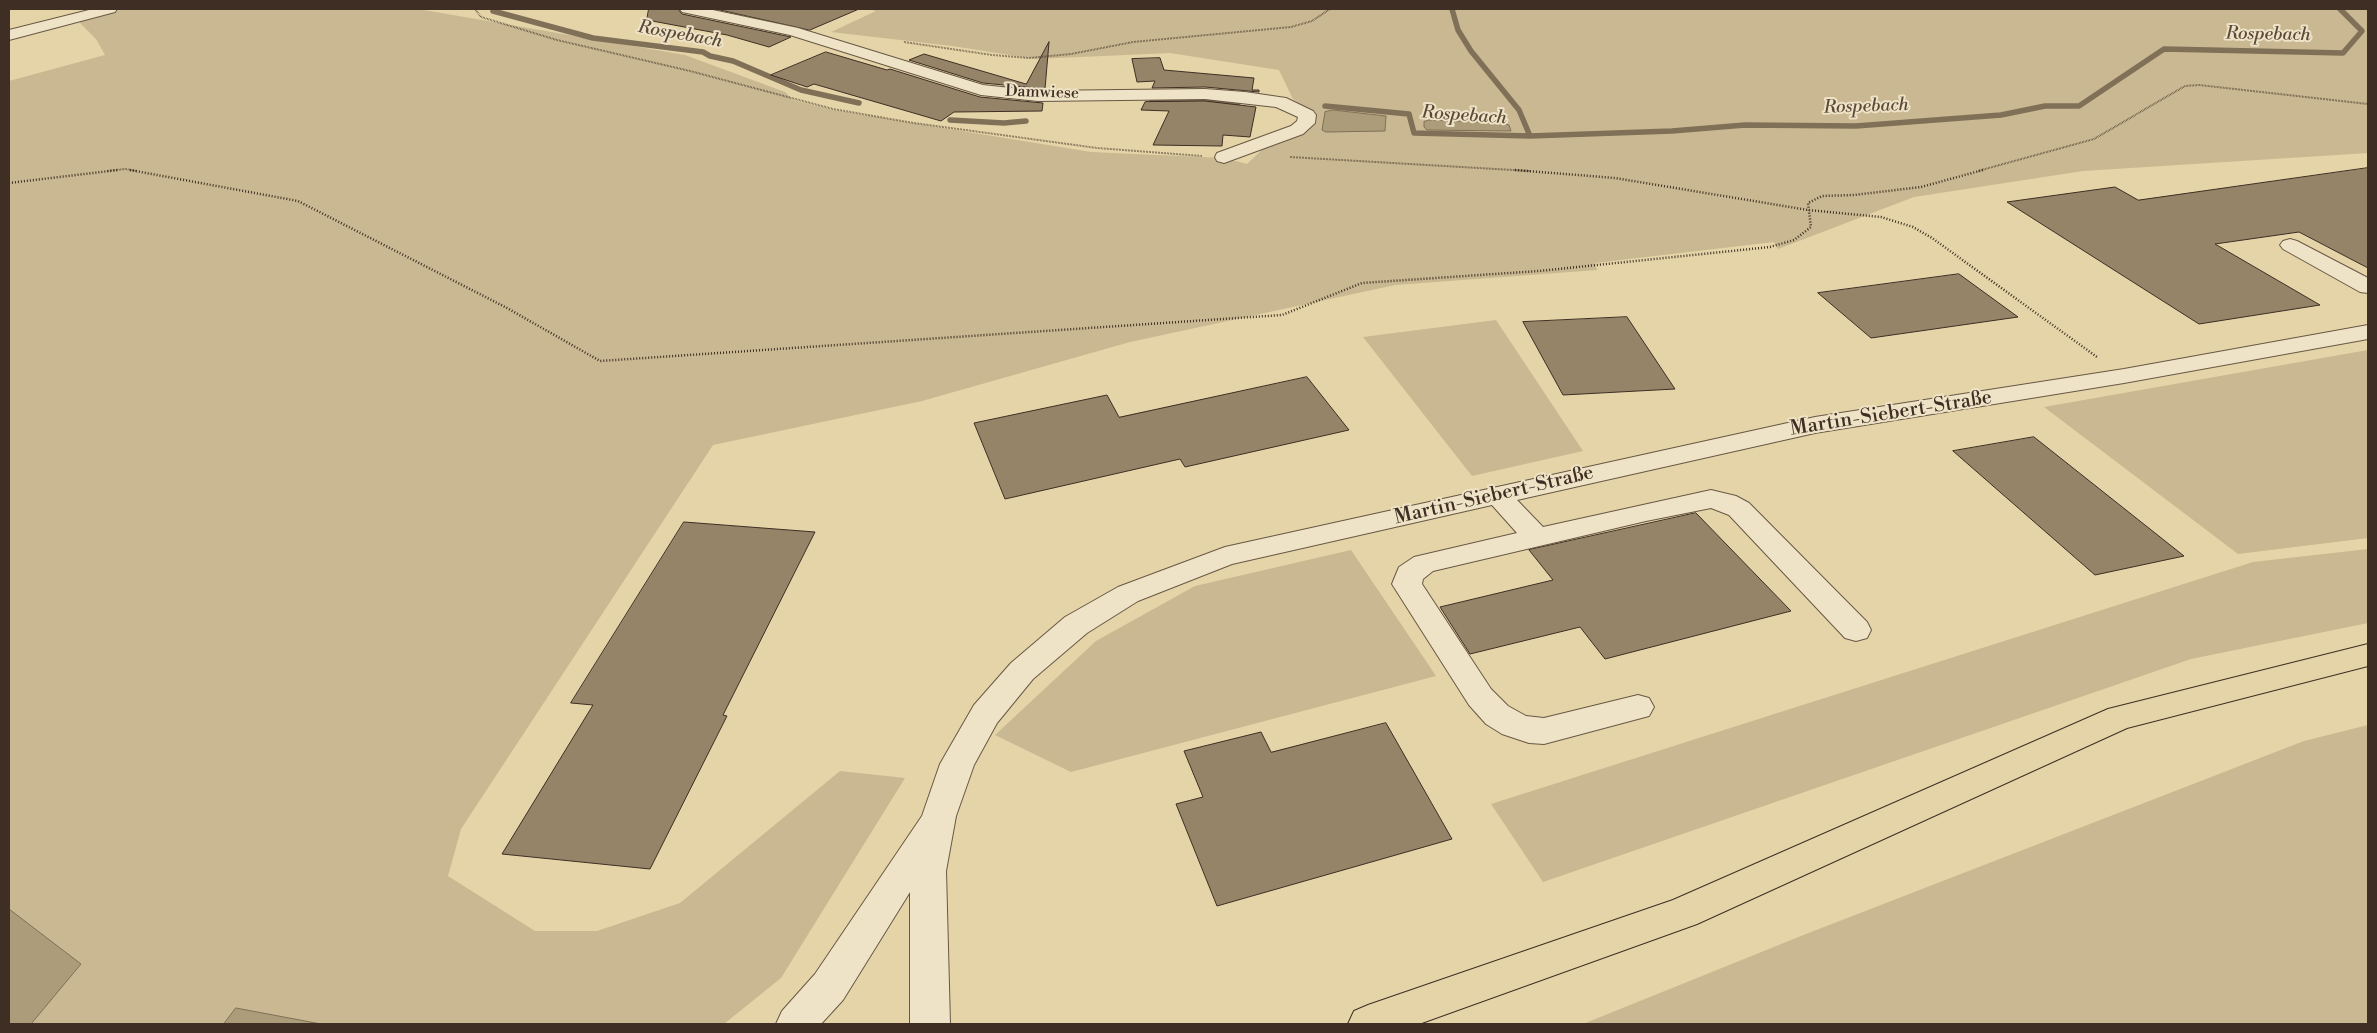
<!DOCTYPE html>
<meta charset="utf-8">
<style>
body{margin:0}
#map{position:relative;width:2377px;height:1033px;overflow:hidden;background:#e5d4a7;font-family:"Libre Bodoni",serif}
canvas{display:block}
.frame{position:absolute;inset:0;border:10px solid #3e2e24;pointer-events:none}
</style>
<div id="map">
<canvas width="2377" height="1033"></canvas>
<div class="frame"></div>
</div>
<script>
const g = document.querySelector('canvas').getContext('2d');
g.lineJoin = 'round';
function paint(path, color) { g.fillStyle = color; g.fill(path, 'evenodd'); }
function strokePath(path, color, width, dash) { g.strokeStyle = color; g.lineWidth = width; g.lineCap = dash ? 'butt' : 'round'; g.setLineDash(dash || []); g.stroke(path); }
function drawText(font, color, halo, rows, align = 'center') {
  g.font = font + ' "Libre Bodoni",serif'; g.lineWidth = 4; g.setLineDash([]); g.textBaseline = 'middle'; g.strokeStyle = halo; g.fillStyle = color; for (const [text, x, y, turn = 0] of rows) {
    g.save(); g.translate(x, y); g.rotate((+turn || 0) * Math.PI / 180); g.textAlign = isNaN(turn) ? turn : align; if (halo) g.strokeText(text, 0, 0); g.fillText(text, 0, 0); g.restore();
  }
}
paint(new Path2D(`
 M124 9H418L685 55 785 92 793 100 833 110 1091 152 1224 158 1247 164 1264 148 1312 127 1314 114 1293 99 1279 70 1170 53 1035 59 952 46 831 32 876 11 868 9H2368V153L2083 171 1914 197 1778 249 1774 242 1595 263 1597 270 1395 285 1130 342 922 401 713 445 461 829 448 876 535 931H597L680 903 840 771 905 778 781 978 724 1024H9V81L105 55 96 39 76 19Z
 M1496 320 1583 451 1472 476 1363 337Z
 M2368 350V538L2238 554 2044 407Z
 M2368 549V623L2191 659 1543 882 1491 804 2253 562Z
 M1351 550 1436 676 1071 772 995 735 1096 641 1195 586Z
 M2368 725V1024H1583L1806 934 2304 741Z`), '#c9b891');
const water = new Path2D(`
 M1333 110 1386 116 1385 131 1326 132 1322 130 1325 112Z
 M1429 120 1504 123 1509 125 1511 131 1427 130 1424 127V122Z
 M9 909 81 964 31 1024H9Z
 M236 1008 321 1024H224Z`);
paint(water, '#ac9c7a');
strokePath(water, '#807058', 1);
strokePath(new Path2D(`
 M1452 9 1458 30 1471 51 1519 110 1530 136
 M493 11 593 38 703 52 710 56 733 61 801 90 859 103
 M1152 101 1238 103
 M1325 106 1409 114 1414 133 1530 136 1672 131 1745 125 1856 126 2001 115 2045 106H2079L2164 49 2343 53 2362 31 2340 9
 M950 120 1004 123 1026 121`), '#807058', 5.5);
const building = new Path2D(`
 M649 9H678L682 14 791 37 769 47 727 35 647 20Z
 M716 9H859L810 30Z
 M1049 42 1045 89 983 83 909 60 924 54 1026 84Z
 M826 52 887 70 890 69 980 97 1043 103 1042 111 954 112 941 121 814 84 807 87 771 75Z
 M1160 58 1164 70 1254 78 1252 90H1259V92L1205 87 1152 88 1155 81 1137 82 1132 59Z
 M1205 101 1256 107 1250 137 1223 135 1222 146 1153 145 1169 111 1141 110 1145 102Z
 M2368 168V268L2299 232 2215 244 2320 305 2199 324 2007 202 2115 187 2138 200Z
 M1959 274 2018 317 1871 338 1818 293Z
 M1627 317 1675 389 1563 395 1523 322Z
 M1307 377 1349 430 1185 467 1180 459 1005 499 974 423 1107 395 1119 417Z
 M2034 437 2184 556 2095 575 1953 451Z
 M1696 513 1791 611 1605 659 1580 627 1470 654 1440 607 1553 580 1529 550Z
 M684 522 815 532 723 715 727 716 650 869 502 854 593 705 571 703Z
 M1386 723 1452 839 1217 906 1176 804 1203 797 1184 751 1261 732 1271 752Z`);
paint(building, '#958468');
strokePath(building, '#3e2e24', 1);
const minor = new Path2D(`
 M93 9H117L115 12 9 40V30Z
 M680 9H708L798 28 983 85 1038 91 1205 89 1245 92 1286 98 1313 111 1316 115 1315 123 1303 134 1224 163 1217 161 1215 157 1217 153 1291 126 1297 121 1298 117 1276 107 1205 99 1038 101 981 95 790 35 687 13 682 12Z
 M2290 239 2297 241 2368 278V293L2360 292 2283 249 2280 245 2283 241Z
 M2368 325V339L2124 383 1815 433 1517 500 1543 527 1711 490 1736 496 1749 503 1867 622 1871 630 1867 638 1856 641 1845 638 1729 515 1711 508 1646 521 1433 571 1423 579 1422 584 1491 689 1508 706 1526 716 1544 718 1638 695 1649 698 1654 707 1649 716 1544 744 1529 743 1502 734 1486 724 1469 705 1392 584 1399 567 1414 557 1517 533 1492 505 1232 564 1138 601 1087 633 1033 679 997 723 974 765 956 816 946 871 950 1024H910V892L843 1000 821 1024H776L782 1011 815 974 922 816 940 764 974 705 1011 663 1065 617 1118 587 1225 547 1815 417 2124 369Z`);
const major = new Path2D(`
 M2368 644V666L2127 728 1697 924 1419 1024H1348L1354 1011 1368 1005 1673 900 2108 709Z`);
strokePath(minor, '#685845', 2);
strokePath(major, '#3e2e24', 2);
strokePath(new Path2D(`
 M475 9 481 17 557 40 690 71 833 109 914 123 1097 148 1202 156
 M904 42 992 55 1029 58 1071 54 1133 42 1291 27 1312 21 1330 9
 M1290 157 1530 171
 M107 171 125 169 136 171
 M1978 171 2094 139 2185 86 2199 85 2368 104`), '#3e2e24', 2, [0.5, 1]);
strokePath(new Path2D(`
 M130 170 298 201 507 308 600 361 1282 315 1362 283 1539 271 1770 247 1794 240 1811 227 1808 203 1822 196 1854 195 1921 187 1983 170
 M1515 170 1615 178 1808 210 1881 217 1913 227 1932 238 2097 357
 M9 183 118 170`), '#3e2e24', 2.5, [1, 2]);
paint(minor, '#eee3c6');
paint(major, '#e5d4a7');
drawText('16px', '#3e2e24', '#eee3c6', [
 ["Damwiese",1042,93,2]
]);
drawText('italic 18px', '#5a4a3a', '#eee3c6', [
 ["Rospebach",680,35,10],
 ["Rospebach",2268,35,1],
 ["Rospebach",1866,107,-2],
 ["Rospebach",1464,116,4]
]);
drawText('20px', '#3e2e24', '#eee3c6', [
 ["Martin-Siebert-Straße",1891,414,-9],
 ["Martin-Siebert-Straße",1494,496,-13]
]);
</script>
